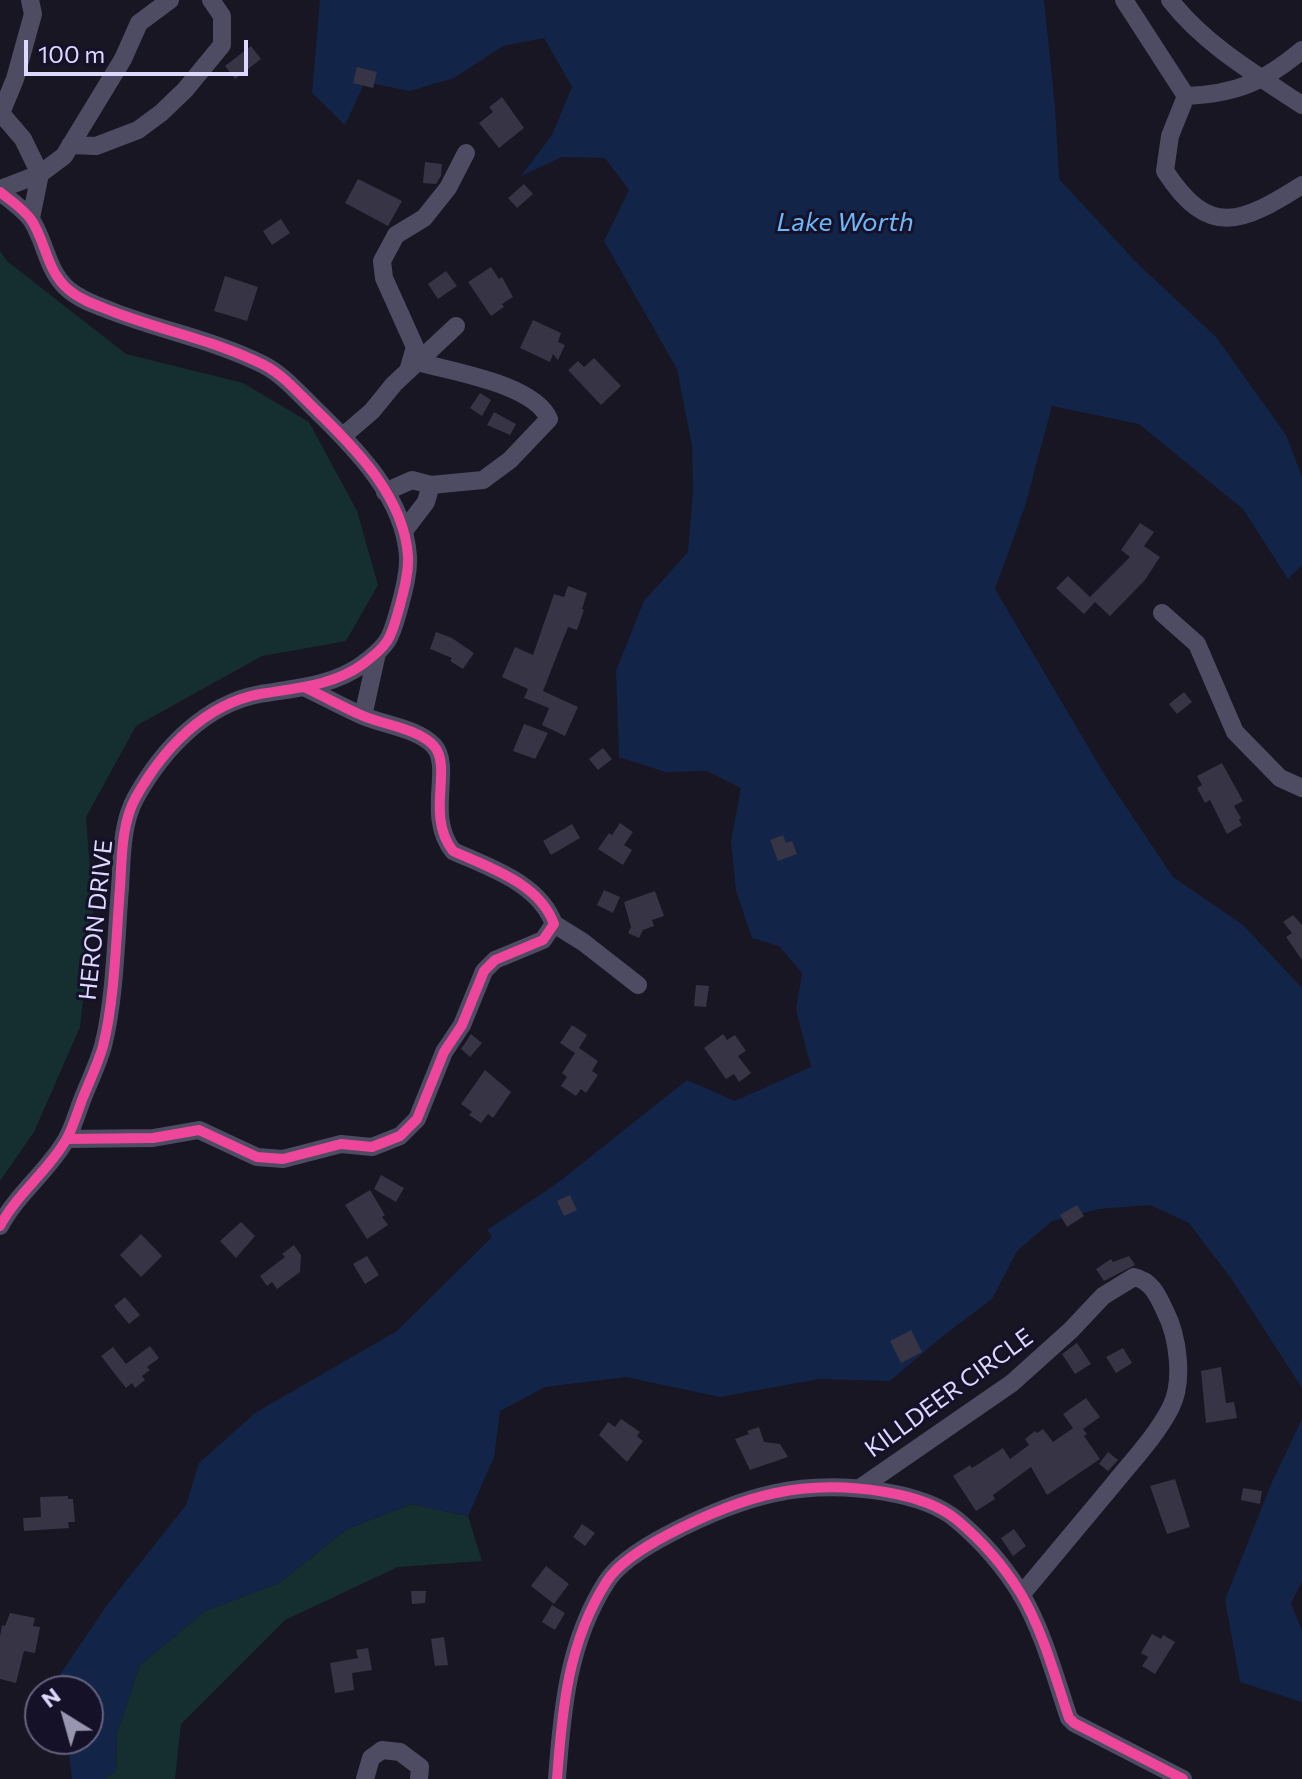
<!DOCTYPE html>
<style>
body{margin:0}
#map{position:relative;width:1302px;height:1779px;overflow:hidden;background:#181623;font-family:Commissioner,sans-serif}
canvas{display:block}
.north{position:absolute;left:24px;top:1675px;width:80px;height:80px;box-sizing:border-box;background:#151128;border:2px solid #65617e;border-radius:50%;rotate:323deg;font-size:22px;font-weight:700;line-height:32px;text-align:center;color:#ddd9fe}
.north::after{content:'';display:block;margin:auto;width:28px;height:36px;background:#9895b1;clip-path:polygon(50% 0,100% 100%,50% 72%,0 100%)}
.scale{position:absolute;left:24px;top:40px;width:224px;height:36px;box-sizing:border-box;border:4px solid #ddd9fe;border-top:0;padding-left:10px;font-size:24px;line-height:28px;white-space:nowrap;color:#ddd9fe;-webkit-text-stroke:6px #151128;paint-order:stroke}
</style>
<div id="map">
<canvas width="1302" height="1779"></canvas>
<div class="north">N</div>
<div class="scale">100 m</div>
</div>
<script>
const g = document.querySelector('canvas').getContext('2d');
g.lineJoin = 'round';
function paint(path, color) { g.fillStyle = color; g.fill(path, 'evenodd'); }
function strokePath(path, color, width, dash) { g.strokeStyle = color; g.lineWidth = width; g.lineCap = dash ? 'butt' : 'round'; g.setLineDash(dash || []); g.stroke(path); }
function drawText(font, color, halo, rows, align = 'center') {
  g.font = font + ' Commissioner,sans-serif'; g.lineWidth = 6; g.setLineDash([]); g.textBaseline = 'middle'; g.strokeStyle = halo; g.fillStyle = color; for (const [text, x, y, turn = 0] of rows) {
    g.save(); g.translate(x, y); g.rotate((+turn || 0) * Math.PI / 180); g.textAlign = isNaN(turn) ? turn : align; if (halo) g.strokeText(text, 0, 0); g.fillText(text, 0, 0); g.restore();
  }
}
paint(new Path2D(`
 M0 251 7 261 126 354 243 383 309 422 357 511 378 585 346 641 262 656 136 726 86 817 93 910 80 1027 34 1132 0 1181Z
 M411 1504 468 1516 482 1561 398 1567 285 1620 181 1724 175 1779H104L116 1771 117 1733 140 1665 205 1611 279 1583 347 1529Z`), '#152e2f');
paint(new Path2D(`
 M320 0H1044L1055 107 1059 179 1138 264 1216 337 1286 435 1302 477V565L1288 579 1243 509 1139 424 1052 406 1025 506 995 589 1106 777 1173 877 1243 925 1302 988V1388L1233 1281 1189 1223 1150 1205 1098 1209 1052 1221 1017 1251 992 1299 939 1339 890 1381 819 1379 720 1397 626 1377 545 1387 500 1411 494 1457 468 1516 411 1504 347 1529 279 1583 205 1611 140 1665 117 1733 116 1771 104 1779H72L67 1739H88V1691H61L59 1676 107 1605 186 1505 199 1463 255 1413 397 1331 492 1237 487 1230 555 1185 687 1080 735 1101 811 1067 796 1010 802 973 779 946 752 938 736 890 731 841 741 788 707 771 665 772 619 757 616 671 644 601 688 552 693 491 692 446 677 369 604 241 629 190 605 158 562 157 521 176 552 135 572 87 544 38 503 46 454 78 410 91 365 82 345 125 312 93Z
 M1302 1419V1581L1291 1603 1302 1631V1702L1240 1682 1225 1600 1272 1482Z`), '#122548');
paint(new Path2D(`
 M251 46 261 59 235 79 225 66Z
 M357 67 377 72 373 88 353 83Z
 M502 97 524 128 499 148 479 123 493 112 489 107Z
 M425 162 442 164 441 176 436 184 423 183Z
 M358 179 402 201 388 226 345 203Z
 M524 184 533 194 517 208 508 198Z
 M281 219 290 233 272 245 263 231Z
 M491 267 499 279 502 277 513 297 502 304 504 307 491 316 468 282Z
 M446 271 457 286 438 299 428 284Z
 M225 276 258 287 247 321 214 311Z
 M533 320 561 333 558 342 565 345 558 360 553 354 550 362 520 348Z
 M594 358 621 386 601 405 568 370 578 361 584 367Z
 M480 393 491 400 482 416 470 408Z
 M494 412 516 424 510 435 487 425Z
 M1140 523 1154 532 1144 546 1160 557 1145 580 1110 616 1095 602 1084 614 1056 588 1068 576 1090 597 1130 557 1121 550Z
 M568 586 587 593 582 609 584 610 577 630 568 627 543 691 578 707 565 736 542 725 549 708 524 698 528 689 502 677 515 647 533 655 554 594 564 597Z
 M436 632 452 638 474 653 463 669 450 661 452 658 430 649Z
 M1184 692 1192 702 1177 714 1169 704Z
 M524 724 548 733 535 759 513 751Z
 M603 748 612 759 598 770 589 759Z
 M1222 763 1243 801 1234 806 1241 818 1239 820 1242 825 1227 834 1210 800 1205 803 1197 788 1202 785 1197 776Z
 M620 823 633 832 624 845 632 850 623 865 598 849 609 833 612 835Z
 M572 824 580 838 551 855 543 841Z
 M783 835 786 843 792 841 797 854 778 861 770 840Z
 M604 890 620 897 613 913 597 905Z
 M655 891 664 916 652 920 654 926 643 930 639 938 628 933 631 927 624 902Z
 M1293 915 1302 925V960L1286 937 1292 933 1283 922Z
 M696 985 709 986 706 1007 694 1006Z
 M572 1025 587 1035 579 1048 598 1061 592 1071 598 1075 586 1093 581 1089 576 1096 561 1086 567 1077 562 1073 575 1053 560 1043Z
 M471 1034 482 1043 470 1057 461 1049Z
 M723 1034 727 1040 735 1035 746 1051 738 1056 751 1073 739 1082 734 1074 726 1079 704 1048Z
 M485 1070 511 1092 493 1118 488 1114 481 1123 469 1115 472 1112 461 1104Z
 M381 1175 404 1188 396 1202 374 1189Z
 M370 1190 385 1215 382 1217 388 1225 367 1239 345 1205Z
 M570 1195 577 1210 564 1216 557 1201Z
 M1077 1205 1084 1216 1067 1227 1060 1215Z
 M241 1222 255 1236 236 1258 220 1241Z
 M141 1234 162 1256 141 1277 120 1255Z
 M294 1245 301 1255 300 1272 277 1289 272 1282 267 1286 260 1276 285 1257 282 1254Z
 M367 1256 379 1275 365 1284 353 1264Z
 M1129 1256 1135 1265 1104 1281 1096 1269 1111 1259 1113 1262Z
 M125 1297 140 1315 129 1324 114 1306Z
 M911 1330 922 1352 901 1363 890 1341Z
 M1077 1343 1091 1364 1075 1374 1062 1354Z
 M150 1346 159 1358 147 1367 150 1370 142 1376 145 1380 135 1388 132 1383 126 1388 101 1356 113 1347 126 1364Z
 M1123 1348 1132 1363 1116 1373 1106 1357Z
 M1221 1367 1226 1403 1234 1402 1237 1418 1206 1423 1201 1371Z
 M1086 1398 1100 1417 1083 1429 1087 1434 1084 1436 1100 1459 1047 1495 1031 1467 993 1495 995 1499 976 1511 953 1476 970 1465 972 1468 1003 1448 1010 1459 1029 1445 1025 1439 1035 1431 1037 1433 1043 1429 1053 1442 1073 1428 1063 1414Z
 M621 1419 640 1432 637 1436 643 1441 627 1462 599 1435 608 1422 615 1427Z
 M759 1427 764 1442 780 1444 788 1457 750 1470 735 1439 749 1434 747 1431Z
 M1108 1452 1118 1460 1108 1471 1099 1464Z
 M1175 1479 1190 1527 1167 1534 1150 1486Z
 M1243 1488 1262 1491 1260 1504 1241 1500Z
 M68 1496V1499H73L75 1522H68L69 1528 24 1531 23 1518 41 1517 40 1497Z
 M582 1524 595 1533 585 1546 573 1537Z
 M1014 1529 1026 1546 1013 1556 1001 1538Z
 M546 1566 569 1584 554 1604 531 1586Z
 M411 1591H426L425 1603 412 1604Z
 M552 1605 565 1613 555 1630 542 1622Z
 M10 1613 35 1618 33 1626 40 1627 35 1653 24 1651 16 1683 0 1679V1637L2 1625 5 1626Z
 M1152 1634 1161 1639 1163 1635 1175 1642 1155 1674 1142 1666 1148 1657 1141 1653Z
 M444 1637 448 1665 435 1666 431 1639Z
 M368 1648 372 1670 352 1673 354 1690 335 1693 330 1663 358 1658 356 1650Z`), '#363445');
strokePath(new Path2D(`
 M1124 0 1186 96
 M1170 0C1205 45 1255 74 1302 105
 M1302 50C1264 82 1236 94 1186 96L1170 136 1165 171C1209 239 1242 223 1302 185
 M0 112 23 139 40 174 31 218
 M1 113 15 79 33 14 30 0
 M70 145 96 146 138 130 161 113 185 90 222 45V16L211 0
 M0 189 40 174 64 156 123 59 139 23 170 0
 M0 192C10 200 25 210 32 221 46 243 47 272 69 290 82 301 99 306 114 312 163 331 217 341 264 365 285 376 301 396 318 412 357 450 404 498 408 556 409 572 404 590 400 605 391 637 391 643 363 664 333 686 295 688 260 694 205 704 163 749 136 797 121 824 122 858 120 888 116 937 115 999 103 1046 98 1064 89 1082 82 1100 77 1113 73 1128 66 1140 48 1171 17 1194 0 1226
 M408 371 415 347 384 278 382 261 396 235 424 218 448 188 466 153
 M343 436 372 411 394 384 456 326
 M385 492 412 480 431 485 483 480 510 460 549 419C534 384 453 372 418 362
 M404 531 426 502 431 485
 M1162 613 1197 644 1235 732 1280 778 1302 788
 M363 716 377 653
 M554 924 583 942 638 985
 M67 1139 153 1138 199 1130 257 1157 283 1159 341 1144 372 1147 400 1136 417 1119 444 1052 462 1025 484 971 495 960 543 940 554 924C539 883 490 868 453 851 425 815 453 768 434 746 418 728 383 725 361 715 343 707 325 697 306 688
 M860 1488 1012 1383 1071 1330 1103 1296 1134 1277C1152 1281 1158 1296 1165 1311 1178 1336 1184 1381 1171 1407 1157 1435 1132 1461 1112 1486 1082 1522 1052 1558 1021 1595
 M365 1779 371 1758 382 1750 400 1752 420 1767 419 1779
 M557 1779C562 1710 568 1641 607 1581 620 1561 648 1545 669 1534 742 1496 802 1478 885 1492 909 1496 938 1504 957 1520 982 1541 1004 1566 1021 1594 1043 1631 1055 1677 1069 1718L1074 1723 1183 1779`), '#4d4c63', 18);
strokePath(new Path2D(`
 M0 192C10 200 25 210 32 221 46 243 47 272 69 290 82 301 99 306 114 312 163 331 217 341 264 365 285 376 301 396 318 412 357 450 404 498 408 556 409 572 404 590 400 605 391 637 391 643 363 664 333 686 295 688 260 694 205 704 163 749 136 797 121 824 122 858 120 888 116 937 115 999 103 1046 98 1064 89 1082 82 1100 77 1113 73 1128 66 1140 48 1171 17 1194 0 1226
 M67 1139 153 1138 199 1130 257 1157 283 1159 341 1144 372 1147 400 1136 417 1119 444 1052 462 1025 484 971 495 960 543 940 554 924C539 883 490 868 453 851 425 815 453 768 434 746 418 728 383 725 361 715 343 707 325 697 306 688
 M557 1779C562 1710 568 1641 607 1581 620 1561 648 1545 669 1534 742 1496 802 1478 885 1492 909 1496 938 1504 957 1520 982 1541 1004 1566 1021 1594 1043 1631 1055 1677 1069 1718L1074 1723 1183 1779`), '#ed469a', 10);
drawText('24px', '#ddd9fe', '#151128', [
 ["HERON DRIVE",96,920,-84],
 ["KILLDEER CIRCLE",949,1393,-36]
]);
drawText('italic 26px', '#6cb8f9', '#151128', [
 ["Lake Worth",845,222]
]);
</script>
